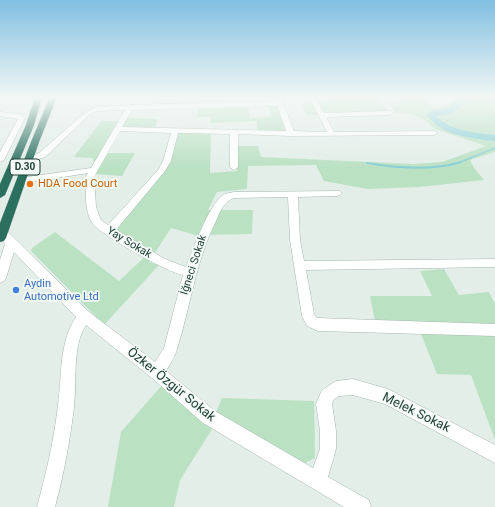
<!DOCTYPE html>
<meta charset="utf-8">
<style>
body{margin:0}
canvas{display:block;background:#e3eee9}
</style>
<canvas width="495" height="507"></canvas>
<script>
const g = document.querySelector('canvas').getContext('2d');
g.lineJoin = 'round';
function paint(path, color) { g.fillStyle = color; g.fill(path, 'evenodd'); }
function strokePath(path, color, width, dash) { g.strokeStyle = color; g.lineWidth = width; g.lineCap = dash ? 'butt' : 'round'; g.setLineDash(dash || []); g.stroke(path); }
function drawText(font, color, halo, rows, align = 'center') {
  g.font = font + ' Roboto,sans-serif'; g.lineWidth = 3.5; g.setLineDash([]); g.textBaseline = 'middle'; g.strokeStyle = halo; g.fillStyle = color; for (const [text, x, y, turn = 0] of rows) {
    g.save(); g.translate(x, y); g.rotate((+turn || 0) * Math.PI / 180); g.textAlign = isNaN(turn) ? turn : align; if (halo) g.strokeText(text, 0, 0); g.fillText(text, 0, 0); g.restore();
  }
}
paint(new Path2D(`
 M329 97H378L389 112 307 115 300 104 331 101Z
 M397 97H423L434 108 446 106 451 101 447 97H495V152L470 160 474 168 484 180 419 187 368 189 324 181 316 165 248 166 247 189 217 192 208 210H253L252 234 195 235 171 228 149 262 159 265 104 325 31 251 32 248 55 232 119 281 152 250 115 230 170 163 178 132 211 133 210 173 237 171 238 146H258L261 157 413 164 442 162 486 146 435 129 425 120 412 114 396 113 388 103 401 102Z
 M268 105H278L287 132 257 131V121L211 123V117H197L198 109 248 107 250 118 271 117Z
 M127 118 158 119 155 127 114 128 99 153H135L122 176 95 174 93 158 74 157 101 121H126Z
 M444 269 459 295 489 292 495 304V440L471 375 437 374 417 324 375 321 370 296H432L420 271Z
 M163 384 214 426 180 480 174 507H108L121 432Z
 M222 398 314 401 315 458 301 465 215 415Z`), '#bbe1c3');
strokePath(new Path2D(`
 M458 163 495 148`), '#88cfd7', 1.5);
strokePath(new Path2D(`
 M367 163C398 168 431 171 461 162`), '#88cfd7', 2);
paint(new Path2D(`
 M460 97H468C459 110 452 115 436 116 452 131 474 133 495 135V141C471 138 442 136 427 115L430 111 448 109Z`), '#88cfd7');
const minor = new Path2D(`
 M275 97 281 98 294 131 327 132 309 97H315L324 113 390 111 393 113 390 115 326 117 334 132 434 131 438 133 434 135 291 136 238 134V167L234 170 230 167V134L178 133 171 161 165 171 116 230 165 259 186 267C192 251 209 205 222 196 225 193 230 193 234 192L340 191 342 193 340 195 337 196 298 197 300 240 304 261 495 259V267L306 270 314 314 317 318 495 324V336L318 331 307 326 302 316 290 240 288 197 234 198C224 201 220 212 216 221 195 263 191 305 177 349 175 357 170 364 166 371L215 411 313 468 320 449V431L316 404 322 390 336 381 353 379 388 389 495 445V463L385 404 353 395 339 396 333 400 332 404 336 431V449L328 477 369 500 371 507H344L203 423 152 378 86 325C72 346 77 382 74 407 70 440 64 474 55 507H37C46 474 54 440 58 405 62 376 59 342 76 317L14 252 6 278 4 281 0 283V260L5 244 0 238V230H6L89 312 155 362 164 348 183 275C169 273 99 234 92 223 84 209 86 192 86 177L88 173 20 184 16 181 20 178 91 168 125 110 97 111 90 114 45 157 28 162 24 160 39 153 86 112 96 107 130 105 276 101ZM277 105 286 131 122 127 132 110ZM120 131 171 133 163 161 158 170 108 225 101 220 96 207 94 177Z
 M0 112 19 114 25 118 4 160 0 162V152L18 119 0 116Z`);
const highway = new Path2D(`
 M35 97H42L34 125 5 195 0 198V184L26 125Z
 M50 97H57L39 142 6 238 4 241 0 242V223L31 142Z`);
strokePath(minor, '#a5b7b0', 1);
strokePath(highway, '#c1cac7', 1);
paint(minor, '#fff');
paint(highway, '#2b705e');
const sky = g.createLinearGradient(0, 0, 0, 168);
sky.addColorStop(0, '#81bfe1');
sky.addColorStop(0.58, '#f2f7f5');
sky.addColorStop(1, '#f2f7f500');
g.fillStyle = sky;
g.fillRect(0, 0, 495, 168);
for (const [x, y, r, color] of [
 [30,184,4,"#e8710a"],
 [16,290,4,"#3f7fe0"]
]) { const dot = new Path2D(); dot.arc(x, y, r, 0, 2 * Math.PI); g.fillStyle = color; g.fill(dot); strokePath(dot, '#f4faf7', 1.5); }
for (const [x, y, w] of [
 [25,167,30]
]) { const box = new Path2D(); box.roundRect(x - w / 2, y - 8, w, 16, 3); g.fillStyle = '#f4faf7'; g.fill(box); strokePath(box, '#214137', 1); }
drawText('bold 10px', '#214137', null, [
 ["D.30",25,167]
]);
drawText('11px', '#c56008', '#f4faf7', [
 ["HDA Food Court",38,184]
], 'left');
drawText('11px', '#214137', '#f4faf7', [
 ["Yay Sokak",129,243,31],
 ["İğneci Sokak",194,265,-72]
]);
drawText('11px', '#366cbe', '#f4faf7', [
 ["Aydin",24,284],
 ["Automotive Ltd",24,297]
], 'left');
drawText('13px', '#214137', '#f4faf7', [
 ["Özker Özgür Sokak",171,385,39],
 ["Melek Sokak",416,413,26]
]);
</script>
